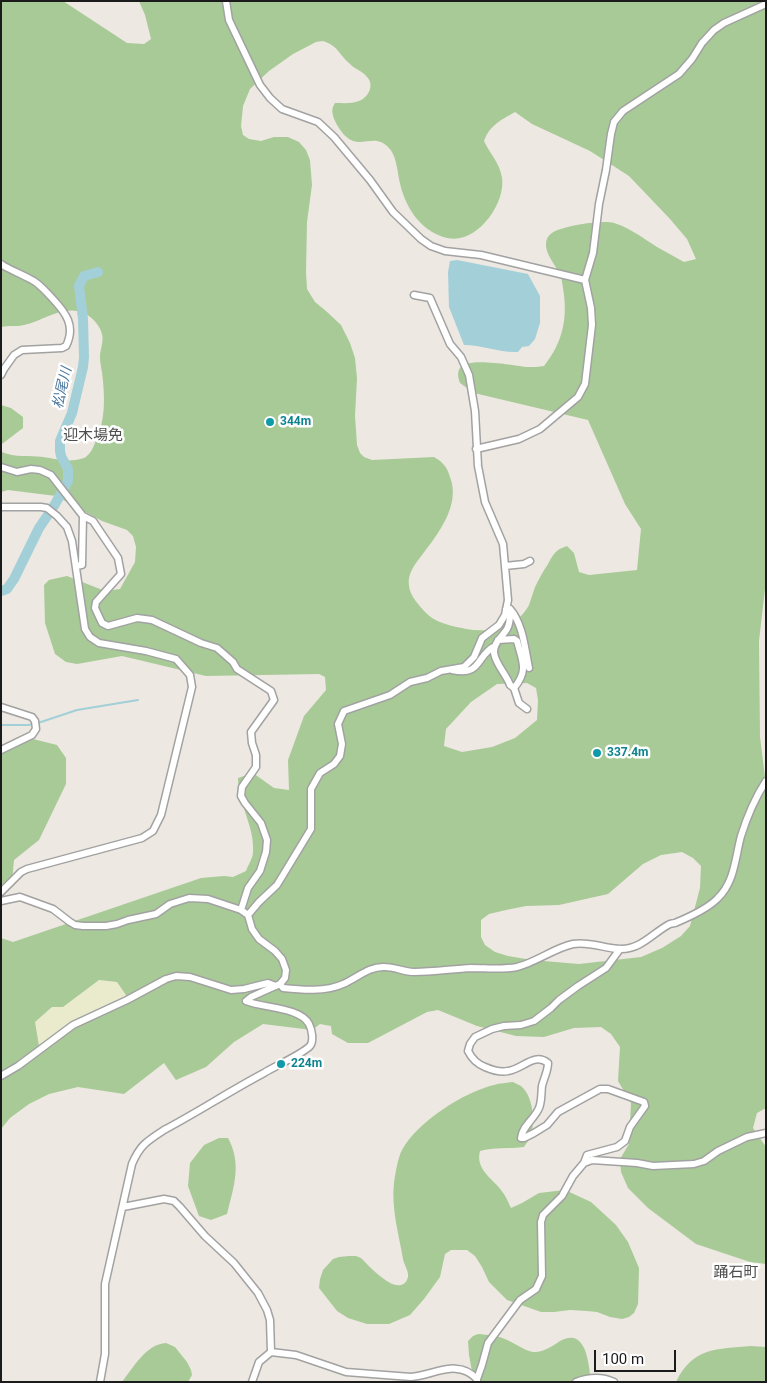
<!DOCTYPE html>
<meta charset="utf-8">
<style>
body{margin:0}
#map{position:relative;width:767px;height:1383px;overflow:hidden;background:#ede8e1;font-family:Roboto,sans-serif}
canvas{display:block}
.frame{position:absolute;inset:0;border:2px solid #1b1b1b;pointer-events:none}
.scale{position:absolute;left:594px;top:1350px;width:82px;height:22px;box-sizing:border-box;border:2px solid #1b1b1b;border-top:0;padding-left:6px;font-size:15px;line-height:18px;white-space:nowrap;color:#1b1b1b;-webkit-text-stroke:4px #fff;paint-order:stroke}
</style>
<div id="map">
<canvas width="767" height="1383"></canvas>
<div class="frame"></div>
<div class="scale">100 m</div>
</div>
<script>
const g = document.querySelector('canvas').getContext('2d');
g.lineJoin = 'round';
function paint(path, color) { g.fillStyle = color; g.fill(path, 'evenodd'); }
function strokePath(path, color, width, dash) { g.strokeStyle = color; g.lineWidth = width; g.lineCap = dash ? 'butt' : 'round'; g.setLineDash(dash || []); g.stroke(path); }
function drawText(font, color, halo, rows, align = 'center') {
  g.font = font + ' Roboto,"Noto Sans JP",sans-serif'; g.lineWidth = 5; g.setLineDash([]); g.textBaseline = 'middle'; g.strokeStyle = halo; g.fillStyle = color; for (const [text, x, y, turn = 0] of rows) {
    g.save(); g.translate(x, y); g.rotate((+turn || 0) * Math.PI / 180); g.textAlign = isNaN(turn) ? turn : align; if (halo) g.strokeText(text, 0, 0); g.fillText(text, 0, 0); g.restore();
  }
}
paint(new Path2D(`
 M99 980 117 982 128 998 39 1046 35 1022 52 1007H63Z`), '#eaebcd');
paint(new Path2D(`
 M1 1H63L127 43 144 44 151 39 145 15 139 1H766V580L759 641 760 737 766 785V1108L757 1113 753 1128 766 1147V1264L750 1262 696 1244 648 1208 628 1188 621 1172 620 1159 629 1144 631 1103 618 1081 620 1047 611 1034 601 1027 574 1028 544 1037 516 1036 477 1026 438 1010 427 1012 368 1043H348L332 1034 331 1026 320 1024 312 1030 263 1024 234 1042 206 1067 176 1080 164 1063 124 1094 78 1087 49 1094 29 1104 10 1118 1 1129V938L13 942 201 878 224 876 233 877 246 871C248 865 253 858 253 852 255 827 238 804 238 778L253 773 274 788 289 790 288 760 304 716 326 690 325 677 319 674 206 676 122 656 77 664 66 662 55 654 45 623 44 585 49 580 67 576 105 591 120 589 135 562 136 547 133 536 127 530 102 521 56 496 8 490 1 492V405L11 408 23 417V428L2 444V452C15 458 29 455 43 457 56 459 71 463 84 458 90 455 93 448 95 443 106 420 105 397 102 372 101 367 100 362 100 357 100 349 104 342 102 334 100 326 93 318 86 314 64 303 44 321 24 325 17 327 9 325 1 327ZM323 41C338 46 338 53 349 63 354 69 363 71 367 77 375 85 368 98 359 101 352 104 343 103 335 103 331 109 332 114 335 121 355 160 370 129 388 147 396 154 397 169 399 179 404 205 419 231 447 238 476 245 506 204 502 178 500 163 490 154 484 141 490 125 501 120 515 112L532 124 590 151 629 176 670 219 687 239 696 259 684 262C675 257 666 252 657 247 643 238 630 228 614 223 602 220 573 225 561 229 554 231 547 234 546 243 545 254 555 264 559 273 562 278 562 283 563 288 568 318 563 342 544 366 539 367 533 367 528 367 515 366 468 356 460 368 457 372 458 378 460 383L474 393 588 420 625 504 641 529 637 570 589 575 579 572 574 553 567 546C564 547 559 549 557 551 553 554 550 560 548 564 543 571 539 579 535 587 533 593 531 599 529 605 517 628 490 633 466 629 452 626 435 623 425 612 419 605 410 596 409 586 407 574 415 564 422 555 438 534 461 505 450 477 447 467 443 462 434 457L372 460 364 457 360 453 357 445 355 416 357 378 355 358 350 343 341 325 326 311 315 302 307 289 306 272 307 222 312 185 310 160 306 150 299 142 288 137H274L261 141 249 139 243 135 241 126 243 106 250 89 269 71 293 54 316 42ZM527 683 536 688 538 700 537 720 515 738 492 747 462 752 444 746 446 729 471 702 497 684ZM682 852 693 858 701 866 700 888 690 926 681 936 662 948 641 957 579 964 532 960 508 956 495 952 485 945 481 937V920L489 914 506 910 526 906 559 905 608 894 643 864 661 855ZM99 980 117 982 128 998 39 1046 35 1022 52 1007H63Z
 M33 739 57 745 66 758V784L39 840 14 860 12 882 1 885V749L21 740Z
 M513 1082C516 1084 521 1085 523 1088 533 1098 536 1124 530 1137 529 1140 526 1144 524 1147 509 1149 494 1147 480 1151 475 1169 492 1178 501 1190 506 1196 508 1202 511 1208L522 1203 539 1193 565 1190 591 1202 616 1225 628 1242 639 1268 638 1304 634 1313 629 1317 622 1319 610 1317 597 1312 587 1311 570 1310 554 1312H541L507 1300 489 1282 482 1267 475 1256 467 1250H451L445 1254 440 1277 424 1299 410 1315 389 1324H367L348 1318 337 1311 319 1288 320 1279 323 1270 333 1259 339 1257 349 1256H356L361 1258C369 1266 389 1288 401 1285 405 1284 407 1281 408 1277 409 1271 404 1265 403 1259 399 1235 391 1208 394 1183 395 1175 398 1157 402 1150 417 1122 464 1092 494 1085 500 1083 507 1083 513 1082Z
 M219 1138H228C242 1164 234 1186 227 1214L211 1220 199 1216 188 1186 190 1163 204 1145Z
 M478 1334C488 1335 496 1335 505 1339 513 1342 525 1351 533 1352 544 1353 553 1345 562 1340 587 1328 589 1366 591 1382H474L469 1355 468 1341 473 1336Z
 M166 1343 175 1347 187 1362 191 1370 192 1375 188 1382H122C133 1368 146 1344 166 1343Z
 M751 1346 766 1347V1382H676C693 1347 717 1349 751 1346Z`), '#a8ca97');
paint(new Path2D(`
 M457 260 528 274 540 296V323L535 339 529 346 522 347 518 352C500 353 482 345 464 345L449 307 448 272 450 261Z`), '#a3cfd9');
strokePath(new Path2D(`
 M38 723 77 710 138 700
 M1 725H28L33 724`), '#a3cfd9', 2);
strokePath(new Path2D(`
 M1 591 7 589 14 579 39 528 54 506 68 481V469L61 456 60 451V441L72 413 83 367 84 357 83 319 79 286 84 276 98 272`), '#a3cfd9', 10);
const minor = new Path2D(`
 M226 1 229 20 260 85 270 98 282 109 318 122 334 137 370 180 393 212 421 239 431 246 445 251 481 255 585 280
 M1 264 4 266C13 271 23 275 32 280 40 284 46 292 52 298 66 313 76 326 66 346L62 348 22 350 14 355 4 369 1 375
 M476 449 519 439 540 429 578 397 585 384 592 325 591 308 585 280 593 253 599 204 606 170 611 134 614 122 623 111 679 74 692 59 702 43 714 30 724 23 766 4
 M1 467 17 472 31 469 40 470 51 475 83 516 93 521 118 558 121 574 96 602 95 608 102 623 108 626 137 618 152 620 201 643 217 648 233 662 237 669 271 691 274 700 251 732 252 743 256 755V767L242 787 241 796 245 803 261 823 267 840 266 852 260 871 248 888 241 910
 M1 507H41L47 508 57 516 67 527 72 541 85 629 90 637 99 643 146 651 176 659 190 675 192 687 161 815 153 831 142 838 27 869 21 872 1 892
 M76 566 82 565 83 516
 M505 566 524 564 530 561
 M506 609 510 613C510 619 510 624 507 629 503 636 493 643 494 653 496 665 506 674 510 685L514 688 519 703 527 709
 M510 609C523 624 525 649 529 668
 M498 640 514 639 517 641C522 661 529 670 514 688
 M452 670C482 677 476 655 495 646
 M1 707 32 717 35 721 36 729 32 735 1 750
 M1 901 20 897 53 909 70 922 75 925 83 926H106L117 924 128 920 156 914 170 904 189 898 208 899 241 910 248 915 252 929 259 939 275 951 282 959 286 970 285 978 280 984 251 997 246 1001
 M248 915 259 902 277 885 311 829V789L320 773 334 764 340 756 342 744 338 724 344 711 390 695 410 682 427 678 441 671 464 667 474 657 482 638 499 625 505 615 508 600 503 544 485 502 478 466 475 411 469 375 461 357 450 344 430 298 414 295
 M280 984 283 988C302 990 326 992 343 984 357 978 369 966 385 967 395 967 404 972 414 972 433 972 452 969 471 968 486 968 502 970 517 967 537 962 554 948 573 944 590 941 605 949 621 949 641 949 652 934 668 925 671 923 671 924 675 923 687 918 708 908 717 899 735 882 735 858 741 836 747 817 755 798 766 781
 M1 1076 18 1066 73 1025 127 1000 166 979 176 976 190 977 231 990 244 989 268 983 276 986
 M584 1163 592 1160 637 1163 653 1166 694 1164 704 1161 718 1151 747 1137 766 1133
 M123 1207 164 1199 174 1201 180 1207 205 1236 234 1263 258 1293 267 1310 270 1320 271 1352
 M100 1382 105 1354V1284L132 1164C140 1145 147 1141 164 1130 198 1112 230 1091 264 1073 275 1066 301 1055 310 1046 314 1041 312 1030 309 1024 300 1007 262 1008 246 1001
 M252 1382 259 1362 271 1352 296 1355 346 1372 411 1377C434 1375 458 1358 477 1379
 M477 1382V1379L482 1365 488 1343 520 1300 536 1289 542 1276 541 1222 543 1215 562 1196 573 1176 584 1163 587 1155 617 1147 625 1141 630 1127 645 1106 644 1102 608 1089H600L558 1112 547 1125 534 1133 524 1138H521C522 1127 533 1120 538 1110 542 1104 541 1094 542 1086 544 1078 548 1071 548 1063 534 1052 523 1069 508 1071 500 1073 492 1070 485 1067 477 1064 472 1059 468 1051L470 1044 475 1037 492 1029 504 1026 521 1025 534 1021 551 1008 559 1000 578 986 606 968 620 949
 M576 1382C589 1377 601 1376 614 1382`);
strokePath(minor, '#a2a2a2', 9);
strokePath(minor, '#fff', 6);
for (const [x, y, r, color] of [
 [270,422,5,"#0f9aa8"],
 [597,753,5,"#0f9aa8"],
 [281,1064,5,"#0f9aa8"]
]) { const dot = new Path2D(); dot.arc(x, y, r, 0, 2 * Math.PI); g.fillStyle = color; g.fill(dot); strokePath(dot, '#fff', 2); }
drawText('bold 12px', '#0d838f', '#fff', [
 ["344m",280,422],
 ["337.4m",607,753],
 ["224m",291,1064]
], 'left');
drawText('italic 14px', '#4a789f', '#fff', [
 ["松尾川",63,388,-77]
]);
drawText('15px', '#4e4e4e', '#fff', [
 ["迎木場免",93,436],
 ["踊石町",736,1273]
]);
</script>
